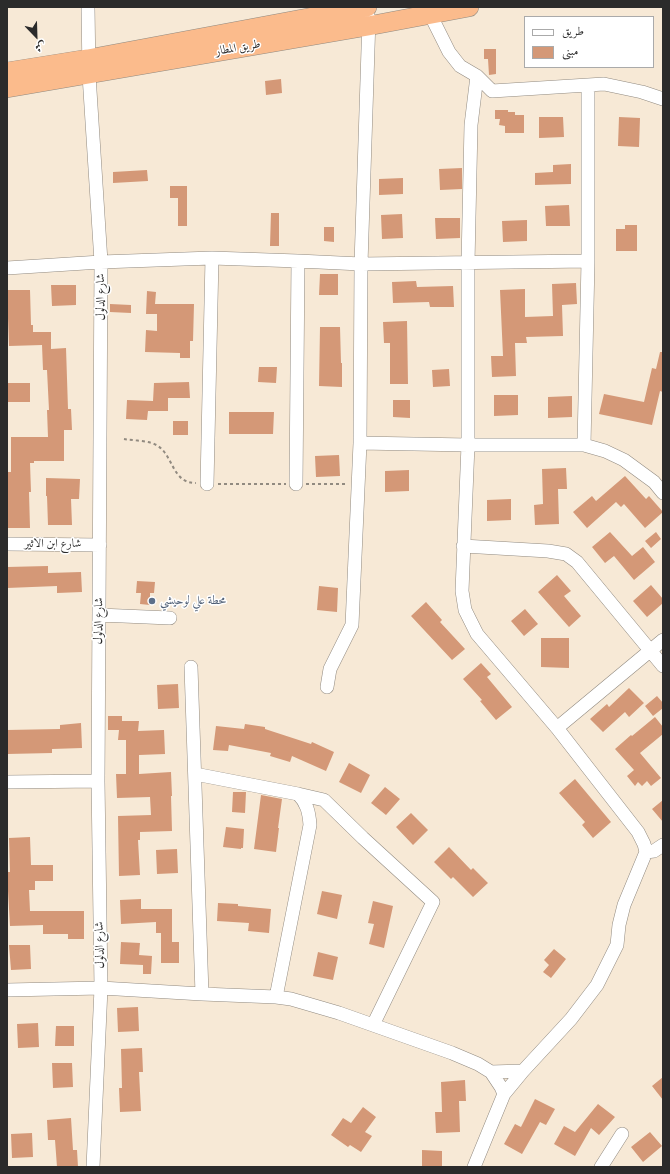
<!DOCTYPE html>
<meta charset="utf-8">
<style>
body{margin:0}
#map{position:relative;width:670px;height:1174px;overflow:hidden;background:#f7e9d6;font-family:"Gentium Book Plus",Amiri,serif}
canvas{display:block}
.frame{position:absolute;inset:0;border:8px solid #2b2b2b;pointer-events:none}
.legend{position:absolute;left:524px;top:16px;width:130px;height:52px;box-sizing:border-box;background:#fff;border:1px solid #aaa;margin:0;padding:5px 7px;list-style:none;font-size:12px;color:#2b2b2b}
.legend li{display:flex;align-items:center;gap:8px;height:20px}
.legend b{width:20px;border:1px solid #aaa}
.north{position:absolute;left:16px;top:16px;width:40px;height:40px;-webkit-text-stroke:3px #fff;paint-order:stroke;rotate:157deg;font-size:11px;font-weight:700;line-height:16px;text-align:center;color:#2b2b2b}
.north::after{content:'';display:block;margin:auto;width:14px;height:18px;background:#2b2b2b;clip-path:polygon(50% 0,100% 100%,50% 72%,0 100%)}
</style>
<div id="map">
<canvas width="670" height="1174"></canvas>
<div class="frame"></div>
<ul class="legend">
<li><b style="height:5px;background:#fff"></b>طريق</li>
<li><b style="height:11px;background:#d49877"></b>مبنى</li>
</ul>
<div class="north">ش</div>
</div>
<script>
const g = document.querySelector('canvas').getContext('2d');
g.lineJoin = 'round';
function paint(path, color) { g.fillStyle = color; g.fill(path, 'evenodd'); }
function strokePath(path, color, width, dash) { g.strokeStyle = color; g.lineWidth = width; g.lineCap = dash ? 'butt' : 'round'; g.setLineDash(dash || []); g.stroke(path); }
function drawText(font, color, halo, rows, align = 'center') {
  g.font = font + ' "Gentium Book Plus",Amiri,serif'; g.lineWidth = 3; g.setLineDash([]); g.textBaseline = 'middle'; g.strokeStyle = halo; g.fillStyle = color; for (const [text, x, y, turn = 0] of rows) {
    g.save(); g.translate(x, y); g.rotate((+turn || 0) * Math.PI / 180); g.textAlign = isNaN(turn) ? turn : align; if (halo) g.strokeText(text, 0, 0); g.fillText(text, 0, 0); g.restore();
  }
}
paint(new Path2D(`
 M484 49H496V74L489 75 488 59H484Z
 M281 79 282 93 266 95 265 81Z
 M495 110H508V112H515V115H524V133H505V126L499 125 500 119H495Z
 M539 117H563L564 137 539 138Z
 M619 117 640 118 639 147 618 146Z
 M571 164V184L535 185V173L553 172V165Z
 M462 168V189L440 190 439 169Z
 M147 170 148 181 113 183V172Z
 M403 178V194L379 195V179Z
 M170 186H187V226H178V198H170Z
 M569 205 570 226H546L545 206Z
 M271 213H279V246H270Z
 M402 214 403 238 382 239 381 215Z
 M435 218H460V238L436 239Z
 M527 220V241L503 242 502 221Z
 M625 225H637V251H616V229H625Z
 M324 227H334V242L324 241Z
 M320 274H338V295H319Z
 M416 281 417 287 453 286 454 307H430L429 302 393 303 392 282Z
 M576 283 577 304 562 305 563 336 526 337 527 343H515L516 376 492 377 491 356H503L500 290 525 289V317L553 316 552 284Z
 M51 285H76V305L52 306Z
 M7 290H30L31 325H33V332H51V349L66 348 68 409H71L72 430H64V461H34V463H30L31 492H29L30 528H7V472H11V437H48L47 410H49L47 370H43L42 345 9 346Z
 M147 291 156 292 155 304H194L193 341H190V358H180V353L145 352 146 330 157 331V314H146Z
 M110 304 131 305V313L110 312Z
 M407 321 408 384H390V343H384L383 322Z
 M320 327H340L341 363H342V387L319 386Z
 M660 352H663V392L660 391 652 425 599 414 604 394 644 402 652 368 656 369Z
 M259 367H277L276 383 258 382Z
 M449 369 450 386 433 387 432 370Z
 M189 382 190 398H168V411H148L147 420 126 419 127 400 153 401 154 383Z
 M7 383H30V402H7Z
 M494 395H518V415L494 416Z
 M572 396V417L548 418V397Z
 M393 400H410V418L393 417Z
 M229 412H274L273 434H229Z
 M173 421H188V435H173Z
 M339 455 340 476 316 477 315 456Z
 M566 468 567 489H558L559 524 535 525 534 505 543 504 542 469Z
 M409 470V491L385 492V471Z
 M625 476 646 499 649 496 663 512 645 528 624 504 621 507 616 502 587 528 573 512 592 496 596 501Z
 M46 478 80 479 79 499H71L72 525H48L47 496H46Z
 M511 499V520L487 521V500Z
 M610 532 632 556 643 547 655 562 634 580 614 556 605 563 592 547Z
 M656 532 661 539 651 548 645 541Z
 M48 566V573L81 572 82 592 57 593V586L7 588V567Z
 M557 575 571 591 564 596 581 616 569 627 538 592Z
 M137 581 155 582 154 593H150V605L140 604 141 593H136Z
 M651 585 663 599V603L647 617 633 601Z
 M319 586 338 588 337 612 317 610Z
 M426 602 442 620 440 622 465 649 452 660 411 616Z
 M525 609 538 624 524 636 511 621Z
 M541 638H569V668L541 667Z
 M481 663 491 674 487 677 512 707 496 720 480 701 482 700 463 679Z
 M178 684 179 708 158 709 157 685Z
 M629 688 644 703 629 717 625 712 603 732 590 719 607 704 609 707Z
 M657 696 663 703V708L653 716 645 706Z
 M108 716H122V721H139L138 731 164 730 165 754 139 755V774L171 772 172 796H171L172 831 140 832V840H138L140 875 119 876 118 816 151 815 150 797 117 798 116 774H126V740H118L119 730H108Z
 M655 717 663 727V734L640 753 661 778 651 786 647 781 642 786 638 782 635 786 627 776 634 770 615 749 631 735 632 736Z
 M81 723 82 748 52 749V753L7 754V730L60 729V725Z
 M245 724 265 727V729L311 744 312 742 334 752 326 771 292 756 290 762 270 756 271 753 229 745 228 751 213 750 216 726 244 729Z
 M349 763 370 775 361 793 339 782Z
 M575 779 611 822 593 838 582 825 585 822 559 793Z
 M385 787 400 799 386 815 371 803Z
 M233 792H246L245 813 232 812Z
 M261 795 282 799 278 828H279L276 852 254 849Z
 M663 800V822L652 809Z
 M411 813 428 830 413 845 396 827Z
 M226 827 244 829 243 848H241V849L223 847Z
 M30 837 31 865H53V881H35V890H29L30 911H84V939H68V934H43V925L10 926 8 891H7V872H10L9 838Z
 M449 847 471 870 473 868 488 883 473 897 453 877 451 879 434 862Z
 M177 849 178 873 157 874 156 850Z
 M322 891 342 895 337 919 317 914Z
 M141 899V909H172V942H179V963H161V933H156V922L121 924 120 900Z
 M373 901 393 906 384 948 369 944 374 924 368 923Z
 M218 903 238 904V906L271 909 269 933 248 931 249 923 217 921Z
 M121 942 140 943 139 955 152 956 151 974H143V965L120 964Z
 M9 945H30L31 969 11 970Z
 M554 949 566 959 551 978 543 972 549 965 544 960Z
 M318 952 338 957 333 980 313 976Z
 M138 1007 139 1031 118 1032 117 1008Z
 M38 1023 39 1047 18 1048 17 1024Z
 M56 1026H74V1046H55Z
 M142 1048 143 1072H139L141 1111 120 1112 119 1088H122L121 1049Z
 M52 1063H72L73 1087 53 1088Z
 M663 1077V1100L652 1086Z
 M465 1080 466 1101H459L460 1132 436 1133 435 1112H442L441 1082Z
 M535 1099 555 1109 546 1125 540 1122 522 1154 504 1144 515 1124 521 1127Z
 M598 1104 615 1117 599 1135 591 1128 575 1156 554 1144 564 1126 575 1132Z
 M363 1107 376 1117 365 1132 372 1136 361 1152 350 1145 348 1147 331 1135 343 1118 351 1123Z
 M71 1118 73 1150H77L78 1167H57L55 1140H48L47 1120Z
 M650 1132 662 1146 643 1162 631 1147Z
 M32 1133 33 1157 12 1158 11 1134Z
 M422 1150 442 1151V1167H422Z`), '#d49877');
const minor = new Path2D(`
 M88 7 89 75 101 262 98 781 101 988 93 1167
 M430 14 449 52 460 66 477 76 492 91 604 84 642 92 663 99
 M477 76 471 125 468 263V445L462 591 465 610 477 634 557 728 638 832 644 844 646 852 624 905 619 925 617 945 597 985 571 1019 523 1071 504 1094
 M7 268 101 262 212 258 298 261 361 264 588 261
 M360 443 468 445H584L605 451 624 460 654 482 663 493
 M584 445 588 261V85
 M207 484 212 258
 M296 484 298 261
 M7 544 100 545
 M463 546 548 551 566 554 577 562 663 666
 M99 615 170 618
 M191 667 202 994
 M327 687 330 669 352 625 360 443 361 264 369 18
 M557 728 663 640
 M195 774 298 794C307 803 309 812 310 825L276 997
 M7 782 98 781
 M298 794 324 800 363 838 433 902 373 1025
 M646 852 654 851 663 845
 M7 990 101 988 202 994 276 997 291 999 339 1013 452 1053 478 1064 491 1072 501 1087 504 1094 474 1167
 M491 1072 523 1071
 M601 1167 622 1134`);
const highway = new Path2D(`
 M7 72 88 59 367 7
 M7 88 368 26 469 7`);
strokePath(minor, '#918a80', 14);
strokePath(highway, '#918a80', 20);
strokePath(new Path2D(`
 M124 439C135 441 149 440 158 446 174 457 172 483 196 483
 M218 484H286
 M306 484H348`), '#918a80', 2, [3, 3]);
strokePath(minor, '#fff', 13);
strokePath(highway, '#fbbb8c', 19);
for (const [x, y, r, color] of [
 [152,601,4,"#5c6f8a"]
]) { const dot = new Path2D(); dot.arc(x, y, r, 0, 2 * Math.PI); g.fillStyle = color; g.fill(dot); strokePath(dot, '#fff', 1.5); }
drawText('12px', '#2b2b2b', '#fff', [
 ["طريق المطار",238,48,-10],
 ["شارع الدلول",101,297,-90],
 ["شارع ابن الاثير",53,544],
 ["شارع الدلول",99,621,-89],
 ["شارع الدلول",100,945,-91]
]);
drawText('12px', '#4e5e75', '#fff', [
 ["محطة علي لوحيشي",160,601]
], 'left');
</script>
